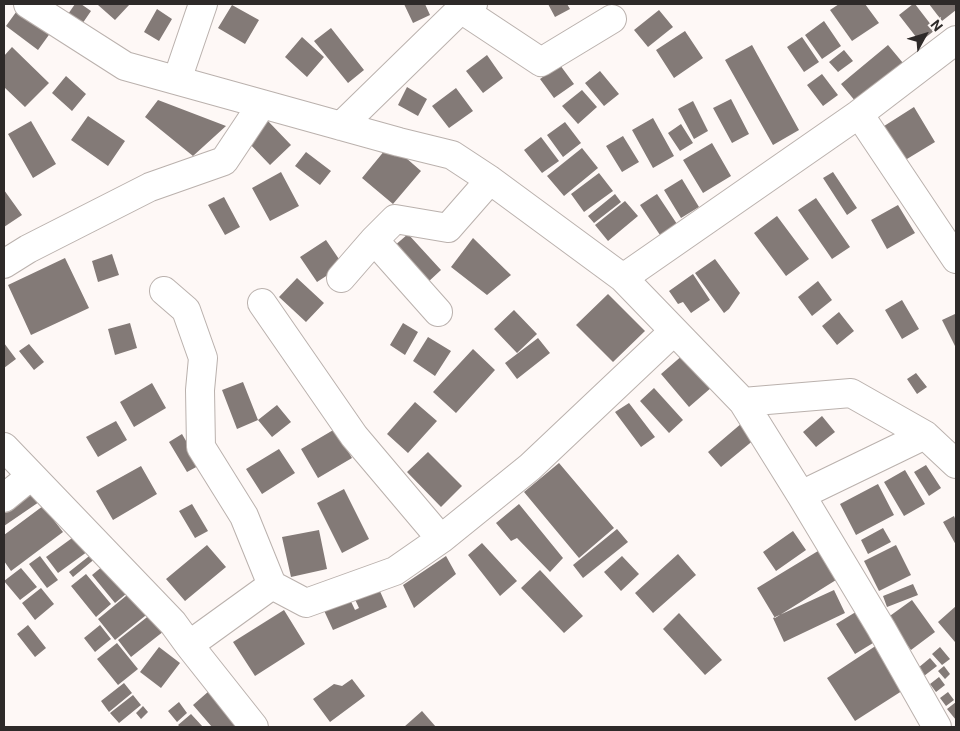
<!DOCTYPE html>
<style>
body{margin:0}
#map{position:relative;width:960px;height:731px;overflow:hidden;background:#fef8f6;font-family:Roboto,sans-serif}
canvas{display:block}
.frame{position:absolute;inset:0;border:5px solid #2e2a29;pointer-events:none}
.north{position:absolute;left:900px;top:10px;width:50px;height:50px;-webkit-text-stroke:4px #fef8f6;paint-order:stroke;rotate:51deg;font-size:14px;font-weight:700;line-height:20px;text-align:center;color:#2e2a29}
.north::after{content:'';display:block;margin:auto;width:18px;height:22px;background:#2e2a29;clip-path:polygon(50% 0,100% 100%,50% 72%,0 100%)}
</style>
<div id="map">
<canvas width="960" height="731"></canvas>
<div class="frame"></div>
<div class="north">N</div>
</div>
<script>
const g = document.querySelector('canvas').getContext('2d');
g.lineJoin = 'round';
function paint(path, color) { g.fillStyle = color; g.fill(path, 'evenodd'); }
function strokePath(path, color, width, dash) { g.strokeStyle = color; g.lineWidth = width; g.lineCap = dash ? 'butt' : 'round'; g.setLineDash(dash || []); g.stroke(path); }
paint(new Path2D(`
 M75 4H81L91 11 78 30 64 20Z
 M99 4H130L115 20 98 5Z
 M404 4H425L430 15 413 23Z
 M548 4H567L570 9 555 17Z
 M839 4H865L879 23 852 41 830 10Z
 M913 4H915L935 30 920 42 899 15Z
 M929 4H955L956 10 942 21Z
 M232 5 259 20 245 44 218 28Z
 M19 8 51 32 38 50 6 26Z
 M157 9 172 19 159 41 144 32Z
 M659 10 673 27 648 47 634 30Z
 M824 21 841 46 822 59 805 35Z
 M331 28 364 70 348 83 314 41Z
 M685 31 703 58 674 78 656 50Z
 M302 37 324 57 307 77 285 57Z
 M802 37 819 62 804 72 787 47Z
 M752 45 799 130 773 145 725 60Z
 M888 45 903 63 856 102 841 84Z
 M12 47 49 83 25 107 4 87V56Z
 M844 50 853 61 838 72 829 62Z
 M487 55 503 78 483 93 466 71Z
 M560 65 574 84 554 98 540 79Z
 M600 71 619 94 604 106 585 83Z
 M822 74 838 95 823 106 807 85Z
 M66 76 86 94 72 111 52 93Z
 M407 87 427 99 418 116 398 105Z
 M456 88 473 111 449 128 432 106Z
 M582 90 597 107 578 124 562 106Z
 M731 99 749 134 732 143 713 108Z
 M158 100 226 126 193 156 145 117Z
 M693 101 708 131 694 139 678 109Z
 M914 107 935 142 902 162 881 128Z
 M88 116 125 141 108 166 71 140Z
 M653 118 674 156 653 168 632 130Z
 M267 120 291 145 270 165 246 140Z
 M31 121 56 164 33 178 8 134Z
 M565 122 581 143 563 157 547 135Z
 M681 124 693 143 680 151 668 133Z
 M623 136 639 162 622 172 606 146Z
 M541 137 559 161 542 173 524 150Z
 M712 143 731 176 703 193 683 160Z
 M390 144 421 171 393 204 362 178Z
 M582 148 598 168 564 196 547 176Z
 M306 152 331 171 320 185 295 166Z
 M281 172 299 206 270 221 252 188Z
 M833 172 857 208 847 215 823 178Z
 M599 173 613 191 584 212 571 194Z
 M682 179 699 207 681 218 664 190Z
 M4 190 22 215 4 227Z
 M615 194 621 202 594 223 588 216Z
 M657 194 677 224 660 235 640 205Z
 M224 197 240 227 225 235 208 205Z
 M816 198 850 247 832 259 798 210Z
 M625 201 638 216 608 241 595 225Z
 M898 205 915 233 887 249 871 220Z
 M777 216 809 259 786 276 754 233Z
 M408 234 441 270 427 283 393 247Z
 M473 238 511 275 487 295 451 267Z
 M326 240 343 265 317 282 300 257Z
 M112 254 119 275 98 282 92 261Z
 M65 258 89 308 31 335 8 285Z
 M715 259 740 293 729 309 724 313 695 273Z
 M693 274 710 300 691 313 683 302 678 304 669 291Z
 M297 278 324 303 306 322 279 297Z
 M818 281 832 300 812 316 798 297Z
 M608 294 645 331 613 362 576 325Z
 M902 300 919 329 902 339 885 310Z
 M514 310 537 334 517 353 494 329Z
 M839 312 854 331 837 345 822 326Z
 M955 314 956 317V348L942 320Z
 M130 323 137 348 115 355 108 329Z
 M403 323 418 332 405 355 390 345Z
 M428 337 451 351 435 376 413 361Z
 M538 338 550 353 517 379 505 363Z
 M4 343 16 359 4 368Z
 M29 344 44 362 34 370 19 351Z
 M473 349 495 370 456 413 433 392Z
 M684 354 712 387 689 407 661 374Z
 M916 373 927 387 917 394 907 379Z
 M243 382 258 420 237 429 222 390Z
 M152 383 166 408 134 427 120 402Z
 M654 388 683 420 669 433 640 401Z
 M415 402 437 421 408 453 387 434Z
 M629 403 655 437 641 447 615 412Z
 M277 405 291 422 272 437 258 420Z
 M822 416 835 432 816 447 803 432Z
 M116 421 127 440 98 457 86 437Z
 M742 423 755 439 721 467 708 452Z
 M335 429 352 458 318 478 301 449Z
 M182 434 200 465 187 472 169 442Z
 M279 449 295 473 262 494 246 469Z
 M428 452 462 486 441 507 407 472Z
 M559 463 614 528 579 558 524 492Z
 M926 465 941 488 929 496 914 472Z
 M141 466 157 494 113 520 96 491Z
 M905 470 925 504 904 516 884 482Z
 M878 484 894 515 856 535 840 504Z
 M29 488 39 502 4 526V506Z
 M344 489 369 539 342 553 317 503Z
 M192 504 208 531 195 538 179 511Z
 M519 504 563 558 550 572 517 538 511 541 496 523Z
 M43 506 63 532 11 571 4 561V535Z
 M954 516 956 521V545L943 522Z
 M883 528 891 542 868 554 861 540Z
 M617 529 628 542 583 578 573 565Z
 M319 530 327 569 291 577 282 537Z
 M793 531 806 550 776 571 763 552Z
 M79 533 91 549 58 573 46 557Z
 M482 543 517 581 500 596 468 555Z
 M207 545 226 567 185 601 166 579Z
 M896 545 911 575 879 591 864 561Z
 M818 551 836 580 775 618 757 588Z
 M93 553 97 557 73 577 69 572Z
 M678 554 696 575 653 613 635 593Z
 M40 556 58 580 47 588 29 564Z
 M446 556 456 574 414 608 403 585Z
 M622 556 639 574 621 591 604 572Z
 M103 566 126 594 115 603 92 575Z
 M21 568 37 587 20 600 4 581Z
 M540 570 583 616 564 633 521 588Z
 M86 574 111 604 96 617 71 586Z
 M913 584 918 595 887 607 883 596Z
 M41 588 54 604 35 620 22 603Z
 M379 589 387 607 333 630 321 604 347 593 355 610 359 608 352 593Z
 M834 590 845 613 784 642 773 618Z
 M132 591 150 612 115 640 98 619Z
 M912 600 935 632 911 650 887 618Z
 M956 606V641L955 642 938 622Z
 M284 610 305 644 255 676 233 642Z
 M859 610 878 640 855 654 836 624Z
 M679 613 722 660 705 675 663 629Z
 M151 614 164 631 131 657 118 640Z
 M28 625 46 648 35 657 17 634Z
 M100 625 111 639 95 652 84 638Z
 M117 643 138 669 118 685 97 659Z
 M877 645 905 689 855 721 827 678Z
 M159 647 180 663 161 688 140 672Z
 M940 647 950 659 942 665 932 654Z
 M930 658 937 666 924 676 918 668Z
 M944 666 950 674 945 679 938 671Z
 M939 677 945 685 936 692 930 684Z
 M352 679 365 696 330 722 313 699 334 684 342 686Z
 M124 683 132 693 109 712 101 701Z
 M209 691 239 727H212L193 705Z
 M948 692 954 700 946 706 940 698Z
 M133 695 141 705 119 723 110 713Z
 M179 702 187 713 177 722 168 711Z
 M956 702V720L947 709Z
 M143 706 148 712 141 719 136 713Z
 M422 711 436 727H404Z
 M191 714 203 727H180L178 725Z`), '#837a77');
const minor = new Path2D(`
 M28 4 125 66 399 142 452 155 490 180 623 278 743 402 851 393 925 435 801 495 881 628 937 727
 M473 4 461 9 541 62 612 19
 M177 80 203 4
 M859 114 956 259
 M341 126 461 9 462 4
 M4 264 28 249 150 187 224 161 262 104
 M341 278 374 240
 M623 278 859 114 956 40
 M164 291 186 310 203 358 200 390 201 447 244 516 272 585
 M262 303 354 436 441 539
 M438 312 374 240 395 219 448 228 490 180
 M743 402 801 495
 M925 435 956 464
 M4 447 173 623 189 645 254 727
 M4 498 31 476
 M189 645 272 585 306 603 395 571 441 539 530 467 674 331`);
strokePath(minor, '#bab1ad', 30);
strokePath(minor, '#fff', 28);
</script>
